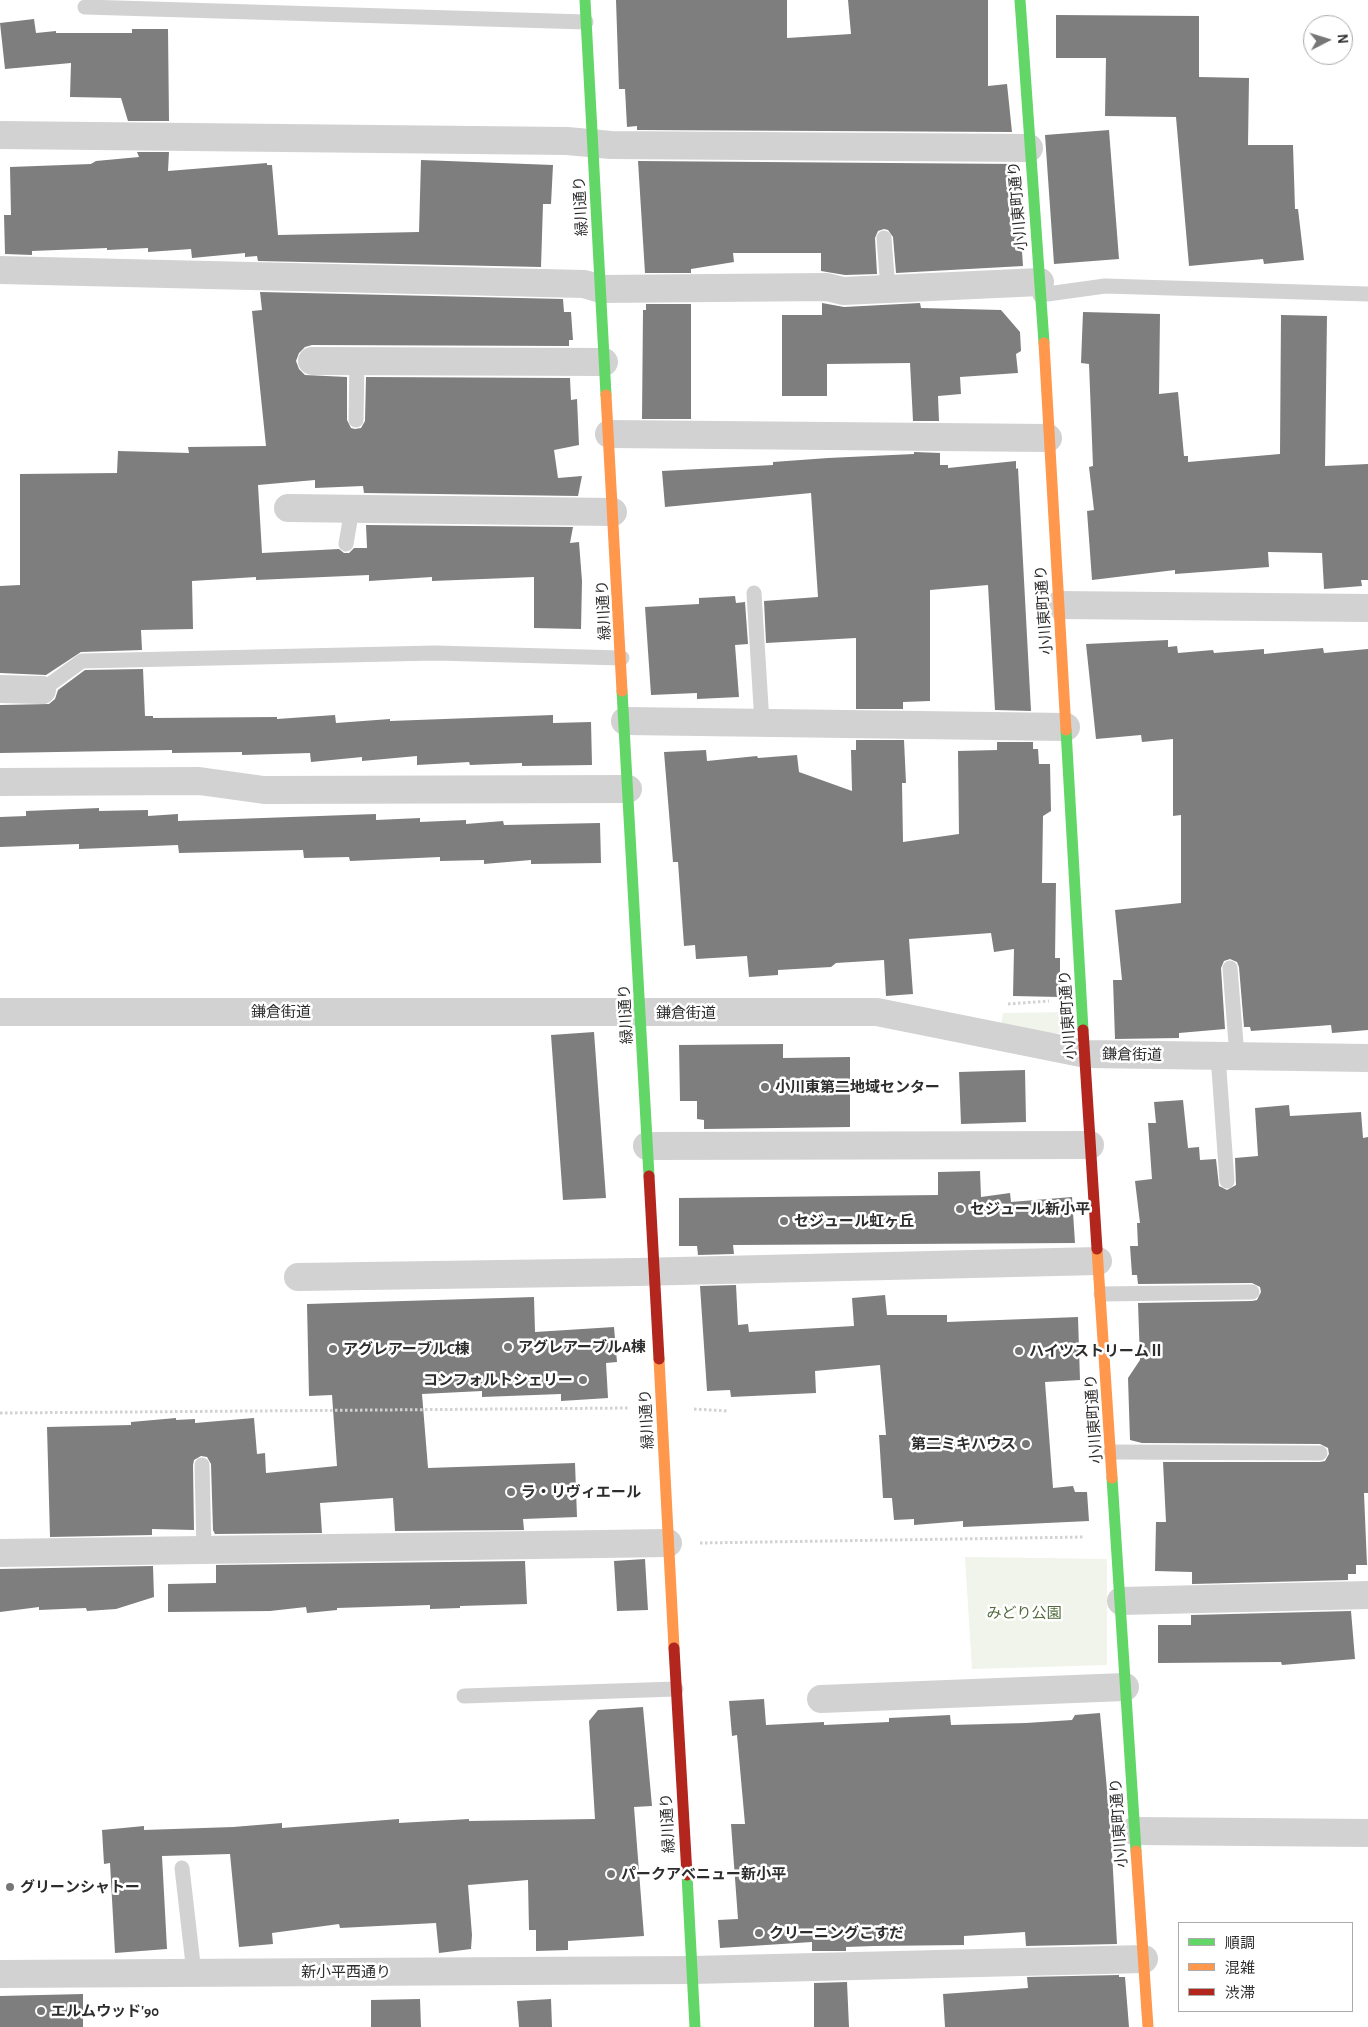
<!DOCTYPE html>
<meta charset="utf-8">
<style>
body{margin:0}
#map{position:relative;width:1368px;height:2027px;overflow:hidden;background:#fff;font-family:"Alegreya Sans","Noto Sans JP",sans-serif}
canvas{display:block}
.legend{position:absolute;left:1178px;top:1922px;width:175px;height:90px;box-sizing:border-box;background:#fff;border:1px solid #ababab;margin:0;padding:6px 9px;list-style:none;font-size:15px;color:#2d2d2d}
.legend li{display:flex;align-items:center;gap:10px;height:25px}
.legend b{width:25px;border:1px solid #ababab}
.north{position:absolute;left:1303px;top:15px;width:50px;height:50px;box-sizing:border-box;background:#fff;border:1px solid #ababab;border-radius:50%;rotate:85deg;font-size:14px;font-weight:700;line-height:20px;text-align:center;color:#2d2d2d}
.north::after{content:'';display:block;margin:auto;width:18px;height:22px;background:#767676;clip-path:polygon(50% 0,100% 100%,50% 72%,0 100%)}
</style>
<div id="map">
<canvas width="1368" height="2027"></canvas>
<ul class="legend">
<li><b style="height:6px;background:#63d668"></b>順調</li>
<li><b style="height:6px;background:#ff974d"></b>混雑</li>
<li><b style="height:6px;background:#b3261e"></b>渋滞</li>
</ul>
<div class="north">N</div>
</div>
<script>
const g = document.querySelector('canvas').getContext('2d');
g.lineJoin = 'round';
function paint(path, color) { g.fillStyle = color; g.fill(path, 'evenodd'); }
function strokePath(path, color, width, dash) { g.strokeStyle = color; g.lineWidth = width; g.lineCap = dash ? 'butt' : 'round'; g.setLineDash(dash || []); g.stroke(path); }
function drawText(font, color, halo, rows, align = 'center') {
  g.font = font + ' "Alegreya Sans","Noto Sans JP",sans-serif'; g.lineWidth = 5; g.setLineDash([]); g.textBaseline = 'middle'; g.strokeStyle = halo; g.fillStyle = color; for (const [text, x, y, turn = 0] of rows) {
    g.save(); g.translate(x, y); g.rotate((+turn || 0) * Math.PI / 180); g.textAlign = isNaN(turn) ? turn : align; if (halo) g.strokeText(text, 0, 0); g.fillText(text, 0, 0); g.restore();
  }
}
paint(new Path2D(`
 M1074 1012 1073 1025 1063 1033 1049 1034 1001 1025 1003 1013Z
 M965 1557 1107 1559V1665L972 1669Z`), '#f0f4eb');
paint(new Path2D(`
 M616 0H787V38L851 34 848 0H988V86L1007 84 1012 132 637 130V126L627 127 625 89H619Z
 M1056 15 1199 16V77L1249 78 1248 145H1293L1295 209H1298L1304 260 1264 264 1263 259 1189 266 1176 117 1105 116 1106 58H1056Z
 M34 19 36 33 56 31V33H132V29H168L169 121H128L121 98 70 97 71 63 5 69 0 23Z
 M1109 130 1119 259 1054 264 1045 135Z
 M137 152H169L168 171 267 163V165H272L278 235 419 232 421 160 553 165 551 204H543L541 267 258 261 257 256 245 257V253L192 258 191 249 148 252V248L107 250V248L32 251V255L5 254 4 215H11L10 167 91 164 96 161 139 157Z
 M638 161 1016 164 1023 266 896 273 893 237 888 230 884 229 878 231 875 238 877 274 845 275 821 271V253H733L734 262 691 269V273H645Z
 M260 292 563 299 564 312H571L573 340H569V346L312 345 305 347 299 353 296 361 299 369 305 375 347 377V420L351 428 355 429 361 428 365 421 366 377 570 378 571 400 577 399 579 445 554 450 558 478 582 476 578 496 364 493 363 486 315 488V480L258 485 262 553 339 549 344 553H349L354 548H367L366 525 573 527 570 543 579 542 582 581 581 629 534 628V577L432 581V577L369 581V575L256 580V577L192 581 193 629 141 630 142 650 81 652 46 675 0 673V586L20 585V474L117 473 118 451 189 453 188 447 266 446 252 311 262 310Z
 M822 303 844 307 920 303 921 308 1001 310 1020 332 1021 351 1016 354 1018 373 960 377 961 394 938 396 939 421H913L910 363 827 364V396H782V315H822Z
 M646 304H691V419H642L643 310H646Z
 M1083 312 1160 314 1159 394 1178 392 1184 456H1188V462L1280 454 1281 315 1327 316 1325 466 1368 464V580H1361L1362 586 1324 589 1322 553 1268 552 1269 567 1175 574V570L1092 580 1087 511 1094 510 1089 467 1093 466 1089 364 1081 363Z
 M914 452 940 453V465H948V468L1016 461V469L1018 468 1031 711 995 710 988 585 930 590V701L903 702V709H856V638L766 643 764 601 818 597 811 493 665 507 662 471 773 465V462L828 458 914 454Z
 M735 596 736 603 745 602 748 644 735 645 739 697 697 699V693L651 695 645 607 699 604V598Z
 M1168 640V647L1177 646 1178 653 1213 650 1214 653 1264 649V654L1323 648 1324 653 1368 649V1030L1332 1033 1331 1025 1251 1031 1250 1027H1244L1239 967 1237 962 1230 959 1224 961 1221 968 1225 1029 1179 1033V1038L1115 1039 1113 980H1122L1115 910 1181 903V815L1173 816V739L1142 742 1141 735 1096 739 1086 644Z
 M143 669 145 716H153V718L277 717V719L335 715 336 723 390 719V721L553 715V723L591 722 592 765 522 766V763L470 765 469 762 417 765V756L362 761V757L311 762 310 753 242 755V752L172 753V750L0 753V705L49 704 55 699 58 690 85 670Z
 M856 740H904L906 783H902L903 842 959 834 958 751 997 750V742H1033V749H1038L1039 764H1050L1051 811 1043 816 1042 883H1056L1055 958H1060V997L1013 996 1014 949 994 952 991 933 909 939 913 994 886 996 884 960 836 963 831 967 778 970V975L749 977 747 956 696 959 695 945 684 946 678 862H673L664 752 706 750 707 761 757 756 758 758 797 755 799 772 852 791 851 750H856Z
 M99 808V811L148 810V816L178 814V821L376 814V820L420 818V822L466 820V824L503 821 504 825 600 823 601 863 531 864V860L484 864V860L440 861V857L350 861 349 857 304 858 303 850 179 853 178 845 79 849V844L0 847V817L26 816V811Z
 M594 1032 606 1198 563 1200 551 1035Z
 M783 1044V1058L850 1057V1127L704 1129V1120L697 1119V1101H680L679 1045Z
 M1025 1070 1026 1122 961 1124 959 1072Z
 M1183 1100 1188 1148 1199 1147 1200 1160 1216 1159 1219 1186 1227 1190 1236 1185 1235 1158 1258 1156 1255 1108 1289 1105 1290 1116 1361 1112 1363 1138 1368 1137V1493H1364L1367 1565H1356V1574H1348V1580L1192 1584V1572L1155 1571 1156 1522H1166L1163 1462H1320L1325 1461 1329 1454 1328 1448 1320 1444 1142 1443 1130 1440 1128 1378 1140 1360 1138 1303 1252 1301 1257 1300 1261 1292 1260 1287 1252 1283 1138 1284 1137 1275H1132L1130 1246H1138L1137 1223H1140L1135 1181 1152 1179 1148 1123H1156L1154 1102Z
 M980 1171 981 1197 1010 1193 1011 1202 1072 1197 1075 1243 733 1245 734 1254 698 1255 697 1246H679V1198L938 1195V1172Z
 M736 1285 738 1325 748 1324 749 1332 854 1326 852 1298 885 1295 887 1315H947V1322L1078 1317 1080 1380 1045 1382 1053 1488 1073 1486 1075 1492H1087L1089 1521 963 1527V1521L914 1525V1519L894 1520 892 1498H883L879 1435H886L880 1365 815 1371 816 1393 731 1397 730 1390 707 1391 700 1286Z
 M534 1297 535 1332 614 1327 617 1362 606 1363 608 1398 561 1401V1394L482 1397V1391L422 1394 428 1468 575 1463 577 1517 523 1519 524 1530 395 1531 393 1498 320 1503 322 1533 215 1534 213 1530 211 1464 207 1457 201 1456 194 1460 193 1465 194 1530 152 1529V1535L50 1537 47 1427 131 1425V1422L176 1418V1420L195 1419V1423L254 1418 257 1454 265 1453 266 1473 337 1466 332 1395 309 1396 307 1304Z
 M645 1559 648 1610 617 1611 614 1561Z
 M525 1561 527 1604 460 1606V1608L430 1609V1605L337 1608V1610L307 1613 306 1607 270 1611 168 1612V1584L216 1583V1565Z
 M153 1566 154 1597 116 1609 87 1611 86 1608 39 1610V1607L0 1612V1569Z
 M1351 1611 1355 1659 1282 1665 1281 1662 1158 1663V1625H1191V1615Z
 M764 1699 766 1725 824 1722V1725L889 1722V1718L950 1715 951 1725 1026 1723 1072 1720 1075 1715 1100 1713 1111 1834 1117 1944 1026 1946 1025 1932 964 1936V1945L874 1946 846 1947V1951H812V1942L720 1948 718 1920 738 1919 731 1824H745L737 1735 732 1736 729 1701Z
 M643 1707 652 1806 634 1807 644 1936 568 1941V1950L536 1951V1930H529L528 1880 468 1885 472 1935 471 1949 439 1953 436 1923 340 1928 339 1924 272 1933 273 1944 239 1947 230 1854 162 1856 167 1949 115 1953 110 1863 104 1864 102 1830 144 1826V1830L233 1827 282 1823V1828L399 1819V1823L469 1819V1821L595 1819 589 1721 598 1710Z
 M1119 1975V1977H1125L1129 2027H945L943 1994 1028 1988 1027 1977Z
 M847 1982 849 2027H814V1983Z
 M83 1994V2027H0V1996Z
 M420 1999 421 2027H371V2000Z
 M551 1999 552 2027H519L517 2001Z`), '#7e7e7e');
strokePath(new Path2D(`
 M1008 1004 1049 1001
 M694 1409 728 1411
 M0 1413 630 1408
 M700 1543 1084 1537`), '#d2d2d2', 3, [2.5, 2.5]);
strokePath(new Path2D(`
 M85 7 586 22
 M884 238 888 289
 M1040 295 1105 286 1368 294
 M356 420 357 361
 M346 544 352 509
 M754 593 762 723
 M42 690 82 661 435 653 622 658
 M1230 968 1237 1056
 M1218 1056 1227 1181
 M1101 1294 1252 1292
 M1111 1452 1320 1453
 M202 1465 204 1550
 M464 1696 676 1689
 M182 1868 194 1973`), '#d2d2d2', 15);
strokePath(new Path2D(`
 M0 135 567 141 611 145 1029 148
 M0 270 584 284 601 289 827 287 843 291 1040 282
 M312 361 604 362
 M609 434 1048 438
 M288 508 613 512
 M1059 605 1368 608
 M0 689 42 690
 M625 721 1066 727
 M0 782 199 781 264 790 628 789
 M0 1012H877L1086 1054 1368 1058
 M647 1146 1090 1145
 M298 1277 637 1272 1098 1261
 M0 1553 668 1543
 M1121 1601 1368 1595
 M821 1699 1125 1687
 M1134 1831 1368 1833
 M0 1974 692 1970 1144 1959`), '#d2d2d2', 28);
strokePath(new Path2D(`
 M585 0 606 395
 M1020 0 1044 343
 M622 691 649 1176
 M1066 730 1083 1030
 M1112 1478 1136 1851
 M687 1875 695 2027`), '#63d668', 11);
strokePath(new Path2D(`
 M1044 343 1066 730
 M606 395 622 691
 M1097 1249 1112 1478
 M659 1359 674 1648
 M1136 1851 1148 2027`), '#ff974d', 11);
strokePath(new Path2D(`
 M1083 1030 1097 1249
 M649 1176 659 1359
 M674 1648 687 1875`), '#b3261e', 11);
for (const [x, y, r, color] of [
 [765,1087,5,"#767676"],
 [960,1209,5,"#767676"],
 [784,1221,5,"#767676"],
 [508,1347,5,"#767676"],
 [333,1349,5,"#767676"],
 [1019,1351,5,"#767676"],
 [583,1380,5,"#767676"],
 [1026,1444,5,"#767676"],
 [511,1492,5,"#767676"],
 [611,1874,5,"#767676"],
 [10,1887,5,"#767676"],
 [759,1933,5,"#767676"],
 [41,2011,5,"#767676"]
]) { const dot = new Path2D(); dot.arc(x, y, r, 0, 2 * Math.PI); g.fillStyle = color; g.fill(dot); strokePath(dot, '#fff', 2); }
drawText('15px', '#2d2d2d', '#fff', [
 ["緑川通り",581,206,-93],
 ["小川東町通り",1018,206,-95],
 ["緑川通り",604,610,-93],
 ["小川東町通り",1044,610,-94],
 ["鎌倉街道",281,1012],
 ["鎌倉街道",686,1013],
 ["緑川通り",626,1014,-93],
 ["小川東町通り",1068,1015,-94],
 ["鎌倉街道",1132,1055,1],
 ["緑川通り",647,1419,-93],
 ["小川東町通り",1094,1419,-94],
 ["緑川通り",668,1823,-93],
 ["小川東町通り",1119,1823,-94],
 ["新小平西通り",346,1972]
]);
drawText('bold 15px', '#2d2d2d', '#fff', [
 ["小川東第二地域センター",775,1087],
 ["セジュール新小平",970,1209],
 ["セジュール虹ヶ丘",794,1221],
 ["アグレアーブルA棟",518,1347],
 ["アグレアーブルC棟",343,1349],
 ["ハイツストリームⅡ",1029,1351],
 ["コンフォルトシェリー",573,1380,"right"],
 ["第二ミキハウス",1016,1444,"right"],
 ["ラ・リヴィエール",521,1492],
 ["パークアベニュー新小平",621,1874],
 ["グリーンシャトー",20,1887],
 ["クリーニングこすだ",769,1933],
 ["エルムウッド'90",51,2011]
], 'left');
drawText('15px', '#51693b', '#fff', [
 ["みどり公園",1024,1613]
]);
</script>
